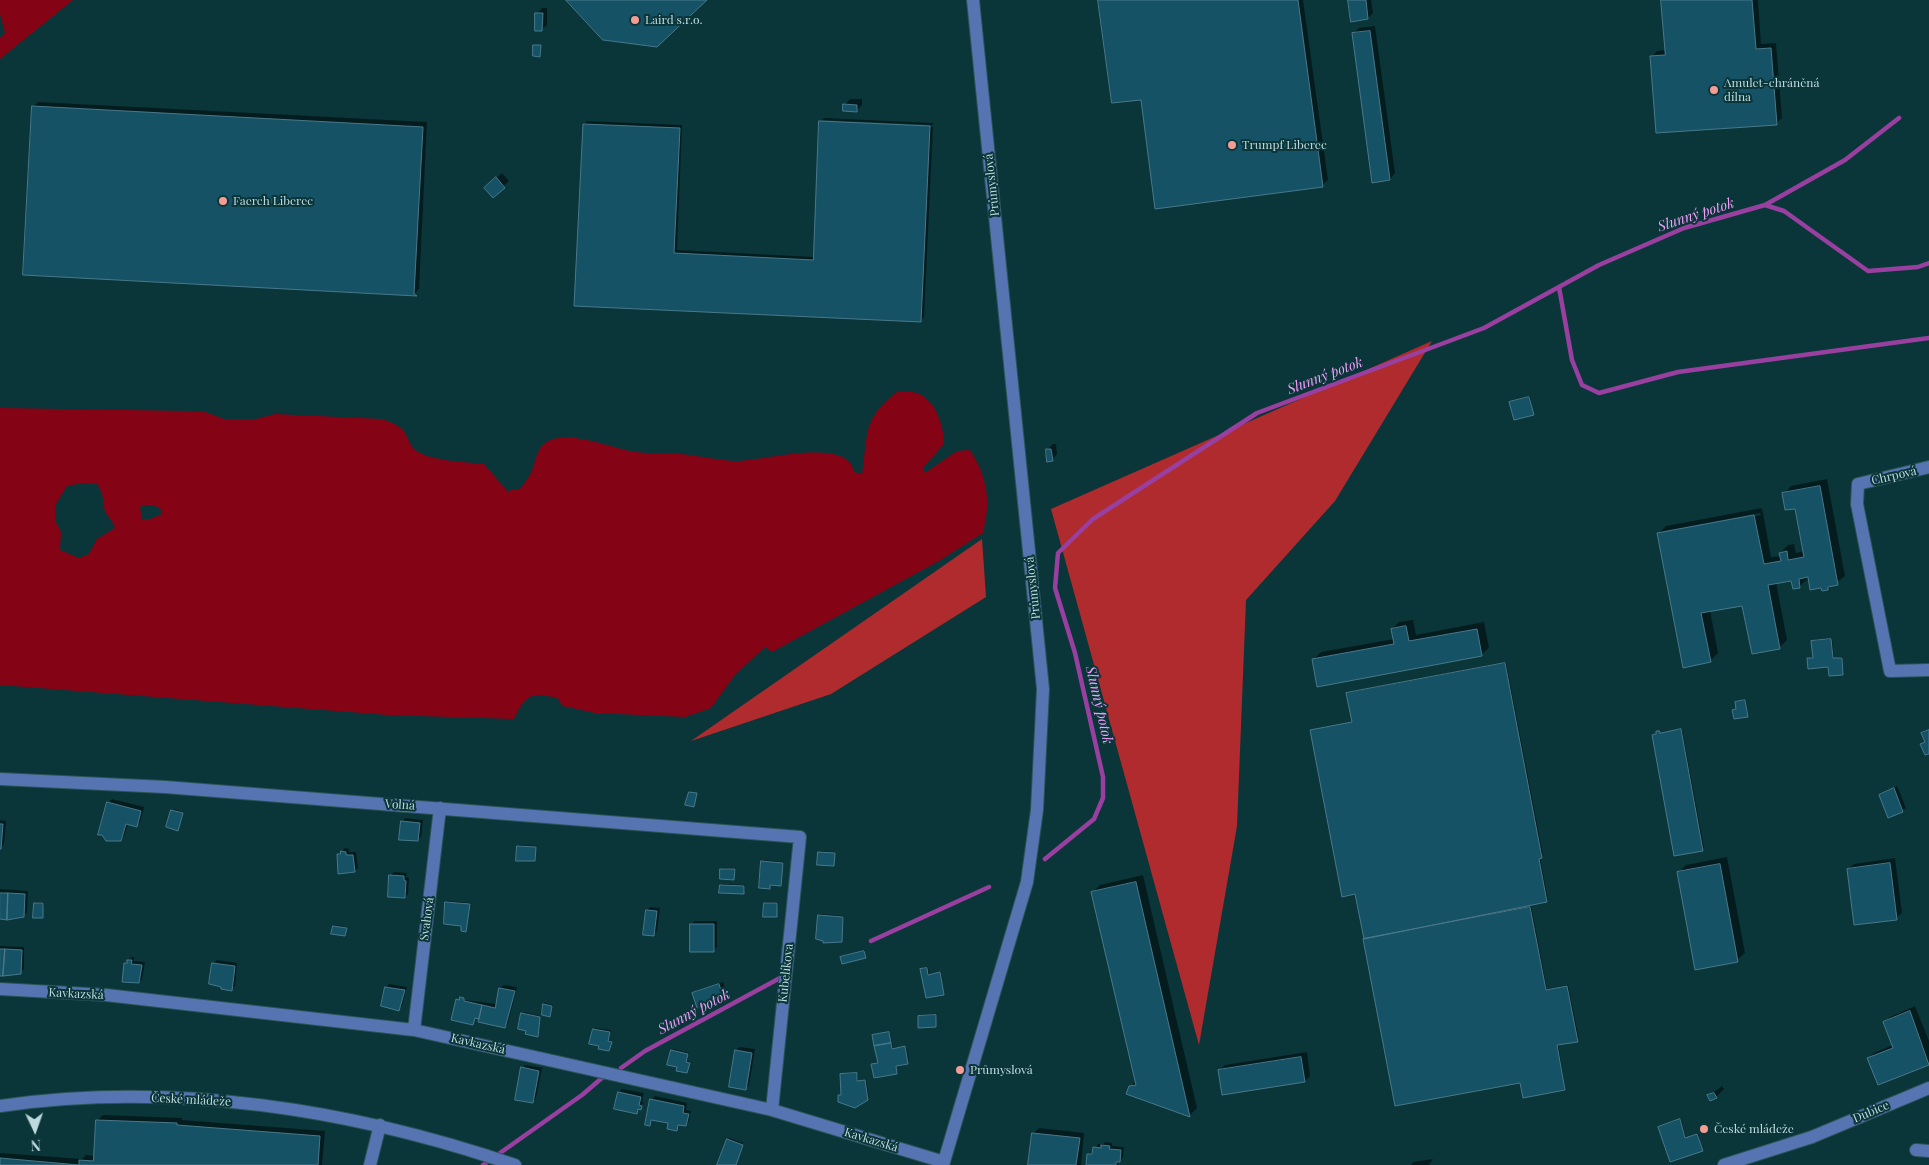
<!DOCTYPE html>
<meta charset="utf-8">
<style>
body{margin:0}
#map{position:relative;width:1929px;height:1165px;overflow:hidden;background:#0a363a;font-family:"Playfair Display",serif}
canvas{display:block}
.north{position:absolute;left:10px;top:1105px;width:50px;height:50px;-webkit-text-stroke:4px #0a363a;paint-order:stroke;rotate:177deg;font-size:14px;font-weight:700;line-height:20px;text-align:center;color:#bfdadd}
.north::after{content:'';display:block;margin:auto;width:18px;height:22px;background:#bfdadd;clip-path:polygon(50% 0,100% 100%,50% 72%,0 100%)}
</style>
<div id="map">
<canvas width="1929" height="1165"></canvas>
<div class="north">N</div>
</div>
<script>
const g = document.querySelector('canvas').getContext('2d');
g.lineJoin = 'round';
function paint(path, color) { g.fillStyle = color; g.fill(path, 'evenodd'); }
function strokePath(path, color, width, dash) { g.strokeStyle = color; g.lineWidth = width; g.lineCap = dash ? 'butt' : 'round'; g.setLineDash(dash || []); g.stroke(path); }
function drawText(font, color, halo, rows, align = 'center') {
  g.font = font + ' "Playfair Display",serif'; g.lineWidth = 4; g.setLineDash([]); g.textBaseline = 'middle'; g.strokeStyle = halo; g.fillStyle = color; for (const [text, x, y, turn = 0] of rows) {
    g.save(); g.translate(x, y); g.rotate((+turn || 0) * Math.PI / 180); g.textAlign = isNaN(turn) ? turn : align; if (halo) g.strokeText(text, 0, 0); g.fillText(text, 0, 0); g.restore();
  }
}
paint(new Path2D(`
 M0 0H73L0 59V38L5 33 0 14Z
 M897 392C903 392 911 391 917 393 936 400 944 426 944 444L923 468 925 473 957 451 970 450C988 478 991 501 983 533L939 561 772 652 765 647 735 675 711 708 685 717 595 713 563 706 557 698C530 692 526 695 514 719L388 715 0 685V408L187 411 205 412 224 419H256L275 414 381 419C390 422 399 424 405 433 409 440 410 447 418 452 433 461 466 462 484 464L508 492 513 489H520C524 484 528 478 531 473 535 464 536 452 543 445 562 426 613 449 635 452 650 454 666 453 681 454 699 456 717 460 734 461 760 462 848 435 854 472L862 474C868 436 862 418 897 392ZM82 483 97 484C106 498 101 499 105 511 108 517 113 521 115 528L97 539 89 554 79 558 60 550 61 532 55 520 56 504 67 486ZM144 505H154L162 510V514L150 519H142L140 507Z`), '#840314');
paint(new Path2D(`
 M1432 341 1335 501 1246 600 1237 826 1199 1045 1051 509Z
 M982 539 986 597 831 694 691 741Z`), '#b02b2e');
paint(new Path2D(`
 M1100 0H1303L1328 180 1322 185Z
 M1349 0H1371L1373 13 1368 18Z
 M1662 0H1758L1761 44 1776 43 1782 118 1776 123 1652 57 1657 51 1666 50Z
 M542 8H547V25L541 30 537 14Z
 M1375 26 1395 173 1390 179 1353 34 1359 28Z
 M850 99H862V105L857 110 845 105Z
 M38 102 427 122 419 289 413 295 33 107Z
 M824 118 933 123V125L822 120Z
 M822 120V122L933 127 924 317 920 321 576 305 584 124 587 121 682 125 677 250 814 257Z
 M502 173 509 181 493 196 491 183Z
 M1530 396 1533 414 1510 402 1512 401Z
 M1053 444H1056L1057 454 1052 460 1047 450Z
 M1827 479 1845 576 1828 589 1809 577 1800 586 1792 579 1776 582 1787 640 1779 648 1743 604 1710 610 1718 653 1710 661 1658 534 1666 526 1762 508 1771 557 1781 556 1780 553 1788 545 1794 544 1796 553 1804 551 1796 507 1784 494 1791 486ZM1760 513 1761 515 1665 533V531Z
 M1413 620 1416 635 1484 622 1489 648 1481 655 1313 660 1321 652 1394 639 1392 629 1399 622Z
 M1832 638 1834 658 1843 657 1842 674 1829 666 1808 659 1814 657V640Z
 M1506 662 1543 855 1540 857 1548 900 1531 905 1547 989 1568 985 1579 1039 1558 1044 1565 1089 1521 1082 1396 1104 1356 893 1311 731 1353 722 1349 692Z
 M1746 699 1748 716 1733 710 1737 708V701Z
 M1682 729 1704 848 1675 854 1653 735 1661 730V733Z
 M1897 786 1906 808 1889 817 1880 795Z
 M112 799 144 807 140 822 136 826 128 824 124 836 121 840 113 841 107 840 108 803Z
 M174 809 183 812 179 828 168 826Z
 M405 818 423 820 421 837 418 840 402 822Z
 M0 820 6 821 4 844 1 847Z
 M519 845 536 846V858L535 860 518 847Z
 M345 848 349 849V852H356L358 868 354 871 338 855Z
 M821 851 835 852 833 865 820 853Z
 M1727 857 1745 953 1737 960 1679 872 1686 865Z
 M1895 858 1902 913 1896 918 1848 869 1854 864Z
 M764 860 784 862 780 884H771L769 888Z
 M723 868H736L734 877 733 879 722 869Z
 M394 872 407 873 406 877 409 878 408 894 405 897 390 876Z
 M1143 875 1197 1108 1190 1115 1130 1087 1136 1081 1092 893 1100 885Z
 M722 884 745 885V891L721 886Z
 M0 889 28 891 27 913 15 919 0 918Z
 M448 901 471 903 466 931 447 902Z
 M36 902H44L42 917 35 903Z
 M766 902H778L776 916 765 903Z
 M650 907 660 908 657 931 654 935 647 911Z
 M820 914 844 916 841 941 819 916Z
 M695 921H717V947L713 951 691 924Z
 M335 925 347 927 346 934 345 935 334 926Z
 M0 946 24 947V969L20 973 0 974Z
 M865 950V957H842L843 956Z
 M132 957H134V961L145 962 142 979 139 982 125 963Z
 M217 960 237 963 235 986 231 989 213 964Z
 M928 967 929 974 941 972 943 994 922 969Z
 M723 982 727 994 723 998 693 994 697 990Z
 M389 984 407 987 402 1006 399 1009 386 988Z
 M504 985 517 987 508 1023 505 1027 475 1017 473 1023 457 1000 465 998 464 1000 497 1004 500 988Z
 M545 1003 553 1005 549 1016 544 1004Z
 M1915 1006 1929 1041V1063L1879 1084 1869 1058 1874 1053 1893 1045 1884 1022 1890 1017Z
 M524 1012 540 1016 538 1036 523 1014Z
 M937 1014 935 1026 919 1016 920 1015Z
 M595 1028 611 1030 609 1040 612 1041 609 1050 600 1045Z
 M890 1032 893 1048 906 1046 909 1061 897 1065V1073L873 1064 879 1062 873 1036Z
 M740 1047 755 1049 749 1085 746 1088 736 1050Z
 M673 1049 689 1053 687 1061H690L687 1072 678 1066Z
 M1307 1052 1310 1076 1305 1081 1219 1071 1225 1065Z
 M526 1065 542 1068 536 1098 533 1102 522 1068Z
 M843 1073H858V1080H866L869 1097 839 1096 842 1094Z
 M1722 1086 1724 1089 1716 1097 1709 1096Z
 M622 1089 644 1093 642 1102H644L636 1112 619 1092Z
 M655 1096 687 1103 686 1110 691 1111 689 1121 686 1125 680 1124 676 1130 670 1122 653 1119 649 1125 651 1100Z
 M103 1115 182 1118V1120L325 1131 322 1165H0V1153L82 1159 86 1155 95 1156 98 1120Z
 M1681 1119 1686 1138 1698 1133 1702 1150 1661 1126Z
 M1039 1128 1084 1133 1081 1165H1030L1034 1133Z
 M729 1138 743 1143 736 1165H718Z
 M1106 1142 1112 1143V1146L1124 1147 1123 1157 1119 1163 1117 1165H1087L1088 1154 1094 1151 1098 1144H1103Z
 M1433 1159 1429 1165H1411L1413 1162Z`), '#0007');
strokePath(new Path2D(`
 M1765 205 1845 160 1899 118
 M1559 287 1572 360 1582 385 1599 393 1678 372 1929 338
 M1045 859 1094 819 1103 798V777L1075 653 1055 588 1058 553 1093 519 1257 413 1484 328 1599 265 1684 228 1765 205 1784 211 1868 271 1918 267 1929 263
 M871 941 989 887
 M621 1068 645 1051 780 978
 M483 1165 582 1095 603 1077`), '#983f9f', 4.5);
const building = new Path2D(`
 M566 0H707L657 47 603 40Z
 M1098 0H1298L1323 187 1155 209 1141 100 1112 103Z
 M1348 0H1366L1368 19 1351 22Z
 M1661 0H1752L1756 49 1771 48 1777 125 1656 133 1650 56 1665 55Z
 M535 13H543L542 31H535Z
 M1370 31 1390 180 1372 183 1352 33Z
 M533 45H541L540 57 533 56Z
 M843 104 857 105V112L843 111Z
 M32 106 423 127 414 294 417 296 23 275Z
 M819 121 930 126 921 322 574 306 583 124 680 128 674 253 813 260Z
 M496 177 505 188 493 198 484 188Z
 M1529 397 1534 415 1514 420 1509 402Z
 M1046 449H1051L1053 461 1047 462Z
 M1820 486 1838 585 1828 587V590L1822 591 1821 588 1810 590 1808 577 1799 579 1800 588 1793 589 1791 581 1768 585 1780 649 1752 654 1742 606 1701 613 1711 662 1683 668 1657 533 1754 515 1764 564 1781 561 1779 553 1787 551 1788 560 1804 557 1795 509 1785 510 1782 493Z
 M1406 626 1409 641 1477 629 1482 656 1317 687 1312 659 1394 644 1391 629Z
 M1831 639 1833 658H1842L1843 675 1829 676 1828 667 1808 669 1807 658H1813L1811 641Z
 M1505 663 1542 858 1539 859 1547 902 1364 939 1355 894 1342 897 1310 730 1352 722 1346 693Z
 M1745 700 1748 717 1734 719 1732 710 1736 709 1735 702Z
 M1681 729 1703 851 1674 856 1652 735 1656 734V731H1660V733Z
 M1929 730V754L1925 755 1920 744 1925 742 1921 733Z
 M1894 788 1903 812 1888 818 1879 795Z
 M689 792 697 793 694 807 685 805Z
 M107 802 141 811 137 827 126 824 121 841H106L102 835H98Z
 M171 810 183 813 178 831 166 827Z
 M401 821 420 823 418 841 399 840Z
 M0 824H3L1 849H0Z
 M517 846 536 847 535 861H516Z
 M341 851 346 852V855H353L355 872 338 874 337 854H340Z
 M818 852 835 853 834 866 817 865Z
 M761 861 783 863 781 886 770 885V889L759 888Z
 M1890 863 1897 920 1854 925 1847 869Z
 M1720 864 1738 962 1695 970 1677 872Z
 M720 869H735L734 880 720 879Z
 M389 875 404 876V880L406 881 405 898 388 897Z
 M1136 882 1190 1117 1126 1094 1129 1086 1136 1085 1091 892Z
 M720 885 744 886V894L719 893Z
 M0 893H8L7 920 0 919Z
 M8 893 25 894 24 917 7 920Z
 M445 902 470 904 466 932 461 931V926L444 924Z
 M34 903H43V918H33Z
 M764 903H777V917H763Z
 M1530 907 1546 990 1567 986 1578 1042 1557 1045 1565 1090 1523 1098 1520 1083 1395 1106 1363 939Z
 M646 910 657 911 654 936 643 935Z
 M818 915 843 917 842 942 823 943V941L816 939Z
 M690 924H714V952H690Z
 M333 926 347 928 345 936 331 934Z
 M0 949H5L3 976H0Z
 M5 949 22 950 21 974 3 976Z
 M864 951 866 958 842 964 840 957Z
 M127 960H132L131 964 142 965 139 983 122 982 124 963H127Z
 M212 963 235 966 232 991 221 989V987L209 984Z
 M927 968 928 975 940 972 944 995 926 998 920 969Z
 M719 984 724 999 697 1008 692 993Z
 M385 987 405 990 399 1011 381 1006Z
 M499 988 515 991 505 1028 478 1022 482 1005 495 1008Z
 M460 997 464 998V1001L482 1005 479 1019 475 1018 473 1025 451 1020 456 999 459 1000Z
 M543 1004 552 1006 550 1017 542 1015Z
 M1910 1011 1929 1065 1878 1085 1867 1058 1893 1048 1883 1022Z
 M521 1013 540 1017 538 1037 525 1034 526 1031 518 1029Z
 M936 1015V1027L918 1028V1016Z
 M593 1029 610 1032 608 1041 612 1042 609 1051 598 1049 599 1046 589 1044Z
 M889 1032 891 1043 874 1046 872 1035Z
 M891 1043 892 1049 905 1046 908 1064 896 1066 897 1074 874 1078 871 1064 878 1063 874 1046Z
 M671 1050 688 1054 686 1062 690 1063 687 1073 676 1071 677 1067 667 1065Z
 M735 1050 752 1053 746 1090 729 1087Z
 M1301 1057 1305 1082 1222 1095 1218 1070Z
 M521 1067 539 1071 533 1103 515 1100Z
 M857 1073V1081L865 1080 868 1100 855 1108 838 1102V1095H841L840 1074Z
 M618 1092 641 1097 639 1105 642 1106 641 1110 638 1109 637 1114 614 1109Z
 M1714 1093 1717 1098 1710 1101 1707 1095Z
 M650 1099 684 1106 683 1113 689 1114 686 1126 678 1125 677 1131 667 1129 668 1123 651 1120 650 1126 645 1125Z
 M1680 1119 1685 1138 1697 1134 1703 1151 1670 1162 1658 1127Z
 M96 1120 177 1123V1125L320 1136 318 1165H0V1158L79 1165V1160L93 1161Z
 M1032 1133 1080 1138 1076 1165H1028Z
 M727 1139 743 1145 736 1165H717Z
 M1101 1145 1110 1146 1109 1149 1121 1150 1120 1162H1116V1165H1086L1087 1154H1092L1093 1147 1101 1148Z`);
paint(building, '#165266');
strokePath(building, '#49788a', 1);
const minor = new Path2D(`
 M1929 467 1858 484 1857 504 1890 671 1929 670
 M0 779 165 787 800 837 772 1110
 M0 989 106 995 414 1030 772 1110 944 1162
 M414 1030 440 808
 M0 1106C173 1081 351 1109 515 1165
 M1916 1150 1929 1151
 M370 1165 380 1125
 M943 1165 1027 882 1037 810 1043 689 973 0
 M1724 1165 1812 1137 1929 1088`);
strokePath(minor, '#2b5457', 14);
strokePath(minor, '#5774b2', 12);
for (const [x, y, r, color] of [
 [635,20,5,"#f59c95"],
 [1714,90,5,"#f59c95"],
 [1232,145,5,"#f59c95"],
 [223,201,5,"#f59c95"],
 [960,1070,5,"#f59c95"],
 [1704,1129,5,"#f59c95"]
]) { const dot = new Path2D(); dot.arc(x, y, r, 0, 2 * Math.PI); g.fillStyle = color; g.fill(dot); strokePath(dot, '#0a363a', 2); }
drawText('12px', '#bfdadd', '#0a363a', [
 ["Laird s.r.o.",645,20],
 ["Amulet-chráněná",1724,83],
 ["dílna",1724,97],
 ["Trumpf Liberec",1242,145],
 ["Faerch Liberec",233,201],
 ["Průmyslová",970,1070],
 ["České mládeže",1714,1129]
], 'left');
drawText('12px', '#bfdadd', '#0a363a', [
 ["Průmyslová",992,185,-96],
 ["Chrpová",1894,476,-13],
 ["Průmyslová",1033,588,-96],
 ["Volná",400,805,4],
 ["Svahová",427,919,-83],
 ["Kubelíkova",786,973,-84],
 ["Kavkazská",76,994,3],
 ["Kavkazská",478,1044,13],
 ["České mládeže",191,1100,3],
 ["Dubice",1871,1112,-23],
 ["Kavkazská",871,1140,17]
]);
drawText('italic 14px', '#f59dfc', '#0a363a', [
 ["Slunný potok",1696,215,-18],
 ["Slunný potok",1325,376,-21],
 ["Slunný potok",1099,705,77],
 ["Slunný potok",694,1012,-28]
]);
</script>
